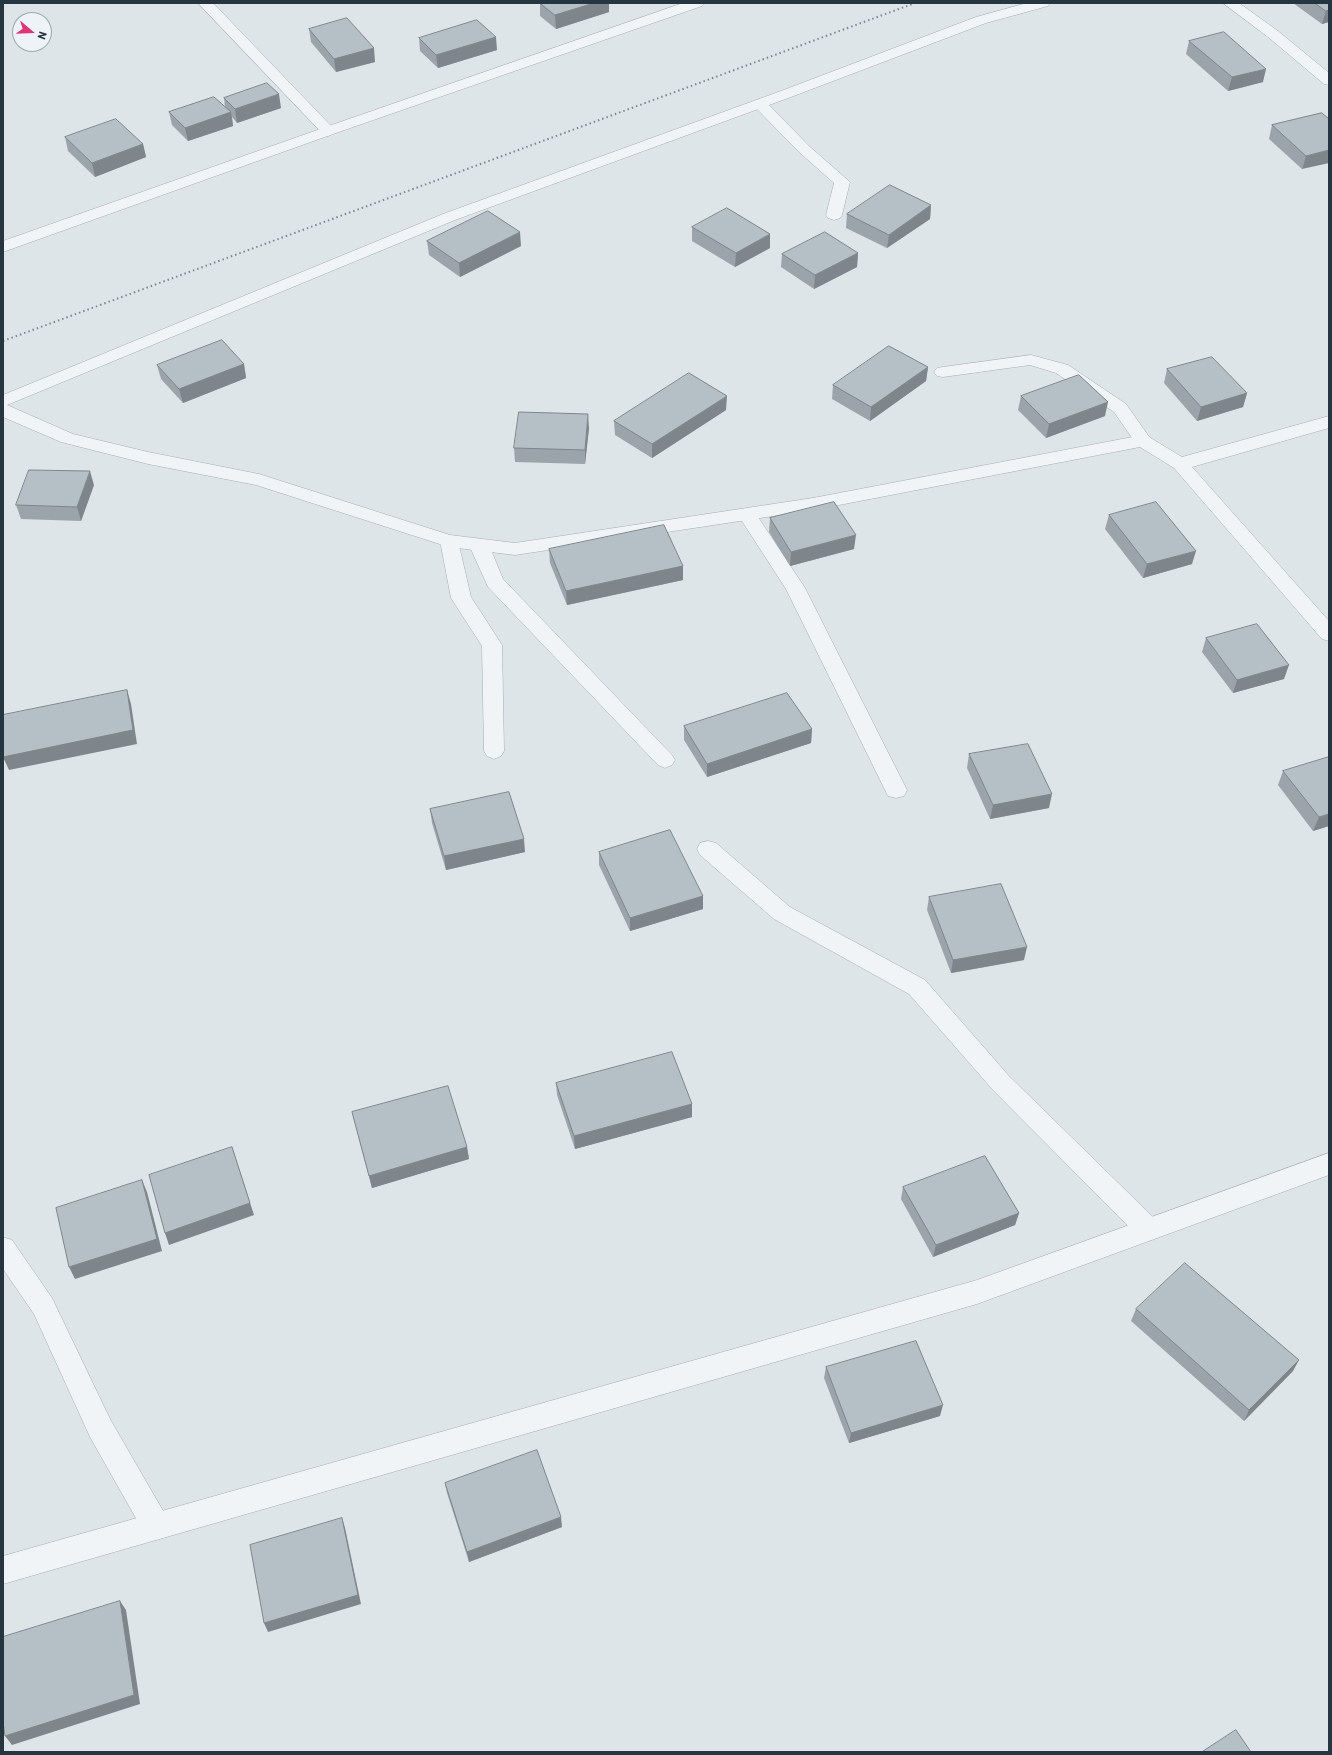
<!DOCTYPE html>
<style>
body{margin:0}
#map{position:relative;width:1332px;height:1755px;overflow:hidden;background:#dee5e9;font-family:Barlow,sans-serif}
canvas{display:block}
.frame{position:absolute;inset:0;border:4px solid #253641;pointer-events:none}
.north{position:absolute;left:12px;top:12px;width:40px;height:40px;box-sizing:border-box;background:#edf3f6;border:1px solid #9da7ae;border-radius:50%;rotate:109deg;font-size:11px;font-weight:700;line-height:16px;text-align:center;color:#253641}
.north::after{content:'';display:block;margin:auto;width:14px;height:18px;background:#db3677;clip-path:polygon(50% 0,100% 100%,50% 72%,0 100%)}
</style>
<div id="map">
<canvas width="1332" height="1755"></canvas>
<div class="frame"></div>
<div class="north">N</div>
</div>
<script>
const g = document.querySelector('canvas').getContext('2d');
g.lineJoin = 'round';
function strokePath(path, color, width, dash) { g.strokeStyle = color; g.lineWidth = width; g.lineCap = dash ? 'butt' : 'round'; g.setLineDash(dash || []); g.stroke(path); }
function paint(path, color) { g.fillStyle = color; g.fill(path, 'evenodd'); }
const service = new Path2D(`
 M760 99 765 101 809 146 850 182 842 215 840 218 834 220 828 218 826 215 834 183 799 152 755 107 752 104 755 101Z
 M1031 355 1068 365 1126 404 1152 441 1149 445 1143 447 1137 445 1114 412 1056 373 1030 365 943 377 937 376 934 372 937 368 943 367Z
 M747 509 754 511 805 588 907 790 904 796 896 798 888 796 885 790 786 589 738 515 740 511Z
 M449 535 456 537 458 541 471 597 502 645 504 751 501 756 494 759 487 756 484 751 482 646 451 598 440 541 442 537Z
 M479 539 486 540 489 545 503 579 672 755 675 760 672 765 665 768 658 765 488 587 469 545 472 540Z
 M708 841 716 843 790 907 925 980 1009 1076 1157 1221 1161 1229 1157 1237 1148 1240 1139 1237 993 1090 909 994 774 919 700 855 697 849 700 843Z
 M3 1237 12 1240 52 1298 110 1419 166 1516 170 1526 166 1536 156 1540 146 1536 90 1437 34 1314 3 1269Z`);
const minor = new Path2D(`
 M198 3H213L333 128 336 131 333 134 328 136 323 134Z
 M1027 3H1050L1048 6 986 23 791 97 455 220 7 405 73 434 148 452 259 474 450 535 515 543 813 498 1143 435 1149 437 1182 457 1329 416V428L1192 467 1329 621V641L1322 639 1174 468 1140 447 813 510 515 555 449 547 256 485 148 464 61 442 3 417V395L443 214 781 91 976 17Z
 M1223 3H1239L1278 31 1329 73V85L1324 84 1268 37Z
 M1329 1153V1175L977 1304 3 1584V1556L977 1280Z`);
const tertiary = new Path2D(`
 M683 3H704L702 6 333 134 3 252V241L323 128Z`);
strokePath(service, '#a3adb3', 1);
strokePath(minor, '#a3adb3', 1);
strokePath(tertiary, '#a3adb3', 1);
paint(service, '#f1f4f7');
paint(minor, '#f1f4f7');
paint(tertiary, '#f1f4f7');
strokePath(new Path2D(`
 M3 341 915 3`), '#768994', 2, [1.5, 3]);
paint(new Path2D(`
 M540 3H609V12L556 29 540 16Z
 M1293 3H1329V22L1322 24Z
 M309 29 375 62 336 72 311 42Z
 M419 38 497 50 438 68 420 51Z
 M1189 41 1263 82 1228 91 1186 54Z
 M224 98 281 108 237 123 232 117 233 126 188 141 172 125 169 112 225 107Z
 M1322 113 1302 169 1269 139 1272 125Z
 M65 137 143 144 146 157 95 177 68 151Z
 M931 205 930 219 887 248 846 228 847 214Z
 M692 227 770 248 735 267 692 241Z
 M427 241 521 246 460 277 429 255Z
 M858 253 857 267 814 289 781 267 782 254Z
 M244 364 246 378 183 403 161 379 157 365Z
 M928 367 926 381 870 421 832 399 833 385Z
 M1167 369 1247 393 1243 407 1197 421 1164 383Z
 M1021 396 1105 416 1046 438 1018 410Z
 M726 410 652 458 615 435 614 421Z
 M589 428 585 464 515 462 514 448Z
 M94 485 81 521 21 519 16 505Z
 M1109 515 1192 564 1143 578 1105 529Z
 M770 518 854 549 790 566 769 532Z
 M549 549 683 566V580L567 605 550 563Z
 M1206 638 1284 679 1233 693 1202 652Z
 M684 726 812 729 811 743 707 777 684 740Z
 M969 754 1049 808 990 819 967 768Z
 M1283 771 1329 826 1313 831 1278 785Z
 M430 809 525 852 446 870 432 823Z
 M599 852 703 896V909L630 931 599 865Z
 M929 897 1024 960 951 973 927 910Z
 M556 1083 692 1104V1117L575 1149 557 1095Z
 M352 1112 467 1147 469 1159 372 1188Z
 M903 1187 1019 1213 1015 1225 933 1257 901 1199Z
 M1136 1309 1293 1371 1244 1421 1131 1321Z
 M826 1367 940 1416 849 1443 824 1378Z
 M445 1483 562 1527 469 1562 447 1493Z`), '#9ba4aa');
paint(new Path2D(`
 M594 3H609V12L556 29 555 15Z
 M1329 10V22L1322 24 1326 11Z
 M496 37 497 50 438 68 436 55Z
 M374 48 375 62 336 72 334 59Z
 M1266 69 1263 82 1228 91 1232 77Z
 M279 94 281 108 237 123 235 109Z
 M231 112 233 126 188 141 185 128Z
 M143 144 146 157 95 177 92 163Z
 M1329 150V163L1302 169 1306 156Z
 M931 205 930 219 887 248 889 235Z
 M520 232 521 246 460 277 459 263Z
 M770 234V248L735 267 736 253Z
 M858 253 857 267 814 289 815 275Z
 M244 364 246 378 183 403 179 389Z
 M928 367 926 381 870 421 871 407Z
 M1247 393 1243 407 1197 421 1201 407Z
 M727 396 726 410 652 458V444Z
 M1108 402 1105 416 1046 438 1049 424Z
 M588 414 589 428 585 464V450Z
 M90 471 94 485 81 521 77 507Z
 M856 535 854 549 790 566 791 552Z
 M1196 551 1192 564 1143 578 1147 564Z
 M683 566V580L567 605 566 591Z
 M1289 665 1284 679 1233 693 1237 680Z
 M127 690 131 704 137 744 9 770 3 757Z
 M812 729 811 743 707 777V764Z
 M1052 794 1049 808 990 819 993 805Z
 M1329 814V826L1313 831 1319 817Z
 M524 839 525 852 446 870 444 856Z
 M703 896V909L630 931V918Z
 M1027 947 1024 960 951 973 953 960Z
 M692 1104V1117L575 1149 574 1136Z
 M232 1147 254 1215 169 1245 165 1233Z
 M467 1147 469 1159 372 1188 369 1176Z
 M142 1180 147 1192 162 1251 75 1279 69 1267Z
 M1019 1213 1015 1225 933 1257 936 1245Z
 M1299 1360 1293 1371 1244 1421 1249 1410Z
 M943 1405 940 1416 849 1443 851 1433Z
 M561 1517 562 1527 469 1562 467 1552Z
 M342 1518 345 1528 361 1604 268 1632 264 1623Z
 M120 1601 126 1610 140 1704 12 1745 5 1736Z`), '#7e868b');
const building = new Path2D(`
 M540 3H594L555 15Z
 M1315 3H1329V10L1326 11Z
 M347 18 374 48 334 59 309 29Z
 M477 20 496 37 436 55 419 38Z
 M1224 32 1266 69 1232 77 1189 41Z
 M267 83 279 94 235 109 224 98Z
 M214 97 231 112 185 128 169 112Z
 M1322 113 1329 119V150L1306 156 1272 125Z
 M116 119 143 144 92 163 65 137Z
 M890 185 931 205 889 235 847 214Z
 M727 208 770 234 736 253 692 227Z
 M488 211 520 232 459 263 427 241Z
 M825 232 858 253 815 275 782 254Z
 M222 340 244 364 179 389 157 365Z
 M889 346 928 367 871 407 833 385Z
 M1212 357 1247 393 1201 407 1167 369Z
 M689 373 727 396 652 444 614 421Z
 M1079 375 1108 402 1049 424 1021 396Z
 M519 412 588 414 585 450 514 448Z
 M29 470 90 471 77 507 16 505Z
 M834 502 856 535 791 552 770 518Z
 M1156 502 1196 551 1147 564 1109 515Z
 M664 525 683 566 566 591 549 549Z
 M1257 624 1289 665 1237 680 1206 638Z
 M127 690 133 730 3 757V715Z
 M787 693 812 729 707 764 684 726Z
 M1028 744 1052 794 993 805 969 754Z
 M1329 757V814L1319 817 1283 771Z
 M509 792 524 839 444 856 430 809Z
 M670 830 703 896 630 918 599 852Z
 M1001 884 1027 947 953 960 929 897Z
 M672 1052 692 1104 574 1136 556 1083Z
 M448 1086 467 1147 369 1176 352 1112Z
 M232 1147 250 1203 165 1233 149 1175Z
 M985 1156 1019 1213 936 1245 903 1187Z
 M142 1180 157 1239 69 1267 56 1208Z
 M1185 1263 1299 1360 1249 1410 1136 1309Z
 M916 1341 943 1405 851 1433 826 1367Z
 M537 1450 561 1517 467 1552 445 1483Z
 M342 1518 358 1595 264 1623 250 1545Z
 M120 1601 134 1695 5 1736 3 1722V1637Z
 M1236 1730 1251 1752H1202Z`);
paint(building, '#b4bfc6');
strokePath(building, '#7e868b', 1);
</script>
